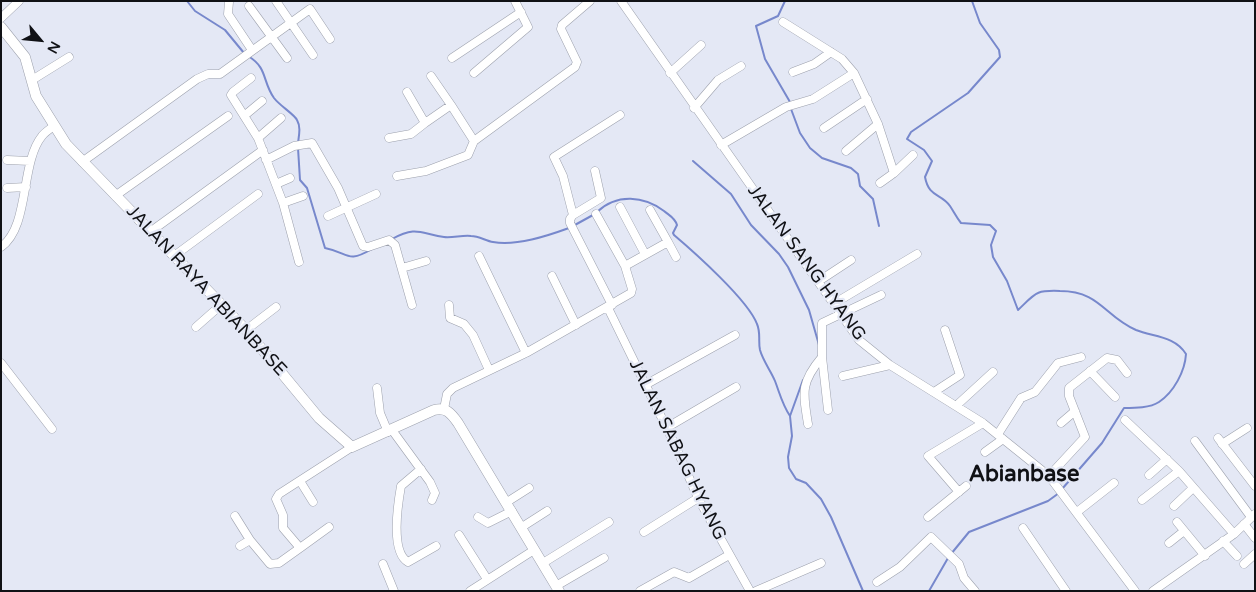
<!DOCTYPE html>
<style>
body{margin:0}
#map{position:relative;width:1256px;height:592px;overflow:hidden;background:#e4e8f5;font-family:"Varela Round",sans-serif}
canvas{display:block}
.frame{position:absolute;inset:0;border:2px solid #101115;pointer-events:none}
.north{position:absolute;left:15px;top:15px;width:50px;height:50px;-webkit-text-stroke:4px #e4e8f5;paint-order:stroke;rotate:118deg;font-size:14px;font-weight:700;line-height:20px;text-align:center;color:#101115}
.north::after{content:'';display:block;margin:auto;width:18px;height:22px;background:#101115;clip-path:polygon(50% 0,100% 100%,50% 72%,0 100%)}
</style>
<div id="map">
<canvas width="1256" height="592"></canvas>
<div class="frame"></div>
<div class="north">N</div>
</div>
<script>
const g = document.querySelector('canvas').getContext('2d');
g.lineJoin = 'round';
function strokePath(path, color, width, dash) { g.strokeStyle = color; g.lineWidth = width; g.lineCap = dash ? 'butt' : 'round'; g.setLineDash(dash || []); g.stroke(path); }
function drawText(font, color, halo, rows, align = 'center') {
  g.font = font + ' "Varela Round",sans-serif'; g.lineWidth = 4.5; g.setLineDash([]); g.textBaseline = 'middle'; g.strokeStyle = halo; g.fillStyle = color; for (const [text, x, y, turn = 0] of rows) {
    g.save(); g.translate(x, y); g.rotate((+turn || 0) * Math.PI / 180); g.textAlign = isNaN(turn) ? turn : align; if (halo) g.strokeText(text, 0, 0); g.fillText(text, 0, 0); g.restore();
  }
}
strokePath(new Path2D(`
 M187 1 195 11 225 30 244 53
 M785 1 778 16 756 26 765 59 790 102
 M972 1 980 23 999 50 1000 57 968 93 911 132 907 139 924 150 932 161 925 177C929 198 941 193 950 206 954 212 956 217 961 223L990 225 996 231 991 245 993 257 1007 281 1018 310C1036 293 1035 290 1060 291 1100 291 1104 316 1136 330 1154 337 1175 336 1186 354 1185 371 1174 392 1159 402 1150 408 1135 408 1124 408L1102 443 1062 489
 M248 56C268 68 262 81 274 98 280 106 294 114 297 120 301 127 299 135 298 143
 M791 109 800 133 810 148 822 158 851 168 858 174 860 186 873 199 879 226
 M298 148 300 180 307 188 325 248C350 253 346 264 372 249
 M693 161 731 194 751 225 779 254 788 267 809 310 819 345
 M597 212C617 193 644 196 664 211 670 216 675 218 677 225L673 233 674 235C694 252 748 300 757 324 761 333 758 341 760 350 763 361 771 371 775 381 780 394 782 404 790 416
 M573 226 593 215
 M392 239C417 225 421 234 444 237 453 238 462 235 471 236 479 236 486 241 493 242 517 246 547 236 569 228
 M803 380 790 416 792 436 788 457 789 468 796 479 806 483 821 499 831 517 863 591
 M951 554 969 532 1048 501 1059 493
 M929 591 948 558`), '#78c', 2);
const minor = new Path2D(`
 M276 1 313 55
 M621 1 859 340 890 365 983 423 1049 476 1135 591
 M229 2 228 14 252 50
 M249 6 287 58
 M1 18 19 1
 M783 22 842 59 854 73
 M452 58 521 12
 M793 72 814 64 831 52
 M474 73 528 27 515 1
 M670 73 701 45
 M431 76 451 105
 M251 78 233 92 231 95 258 138 283 203 299 262
 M32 80 69 57
 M407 92 425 123 451 105 474 141 575 67 577 62 561 29 562 25 590 1
 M694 108 718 80 741 66
 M244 116 262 101
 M824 128 867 99
 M258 138 281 118
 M389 138 411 134 425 123
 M721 145 786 107 813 99 854 73 878 124 894 173 880 183
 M846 151 878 124
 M7 160 30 161
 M266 160 294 146 312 143 338 188 363 246 368 247 389 240 395 245 412 305
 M82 162 197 79 208 74H220L310 9 330 39
 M894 173 913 155
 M397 176 426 171 468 155 474 141
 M276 184 290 178
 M7 188 26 187
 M115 196 228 116
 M283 203 303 196
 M620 207 645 254
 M573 215 601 198 595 171
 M328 216 376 194
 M150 232 263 150
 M668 242 676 257
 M1 247C30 227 20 163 42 136 45 132 50 129 54 126
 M174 256 258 194
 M479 256 526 353
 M625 266 668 242 650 210
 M402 268 426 261
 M552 276 576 325
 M819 281 851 260
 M835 303 917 254
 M449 305 450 318 464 324 473 335 489 370
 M612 305 570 223V219L573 215 563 176 554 157 620 115
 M608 308 675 445 698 498 750 591
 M196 327 222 304
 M246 330 276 307
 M822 357 828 410
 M1 363 52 429
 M1090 371 1115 397
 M843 376 890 365
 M645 385 735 335
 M377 388 380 413 388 432
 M934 392 960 375 945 330
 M957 405 993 372
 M444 409 447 394 453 388 526 353 631 293 632 289 625 266 596 214
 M1125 420 1179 471 1234 534
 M1061 423 1075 411
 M808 424C803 393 800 383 822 357V323L881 295
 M666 428 736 387
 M392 430 430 482 435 493 432 500
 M998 434 1021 398 1035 392 1058 363 1081 357
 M1218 438 1255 486
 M1195 441 1251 517
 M1222 444 1247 428
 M985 452 1003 439
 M421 469 401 486C398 503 390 552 408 562L436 546
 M1149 475 1167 459
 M1049 476 1085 437 1069 396V388L1107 358 1117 360 1127 373
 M300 481 313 502
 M959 492 928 456 983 423
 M1142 500 1179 471
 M507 502 529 488
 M1174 506 1193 488
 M1077 512 1114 483
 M235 516 250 540 270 564 279 563 300 548
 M478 517 488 523 512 511
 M928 517 966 486
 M1177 522 1205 556
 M1244 524 1255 538
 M329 527 300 548 283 528V515L276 499 279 494 352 447
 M522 527 547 511
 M1023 528 1066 591
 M644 532 698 498
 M459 535 487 579
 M1223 541 1237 556
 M1169 543 1184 531
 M240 546 250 540
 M543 563 609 522
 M383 564 394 591
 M1244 564 1255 554
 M877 582 900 567 931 537 959 564 964 578 975 591
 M556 586 604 558
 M470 591 534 550
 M640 591 674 572 689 578 729 555
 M756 591 821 563
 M1153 591 1234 534 1255 514`);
const major = new Path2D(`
 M1 27 25 57 36 96 66 144 246 330 319 418 352 447 434 410C446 407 451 413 458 423L559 591`);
strokePath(minor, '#9ca0ac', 9);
strokePath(major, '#9ca0ac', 11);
strokePath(minor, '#fff', 8);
strokePath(major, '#fff', 10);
drawText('18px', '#101115', '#e4e8f5', [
 ["JALAN SANG HYANG",806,263,54],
 ["JALAN RAYA ABIANBASE",206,291,47],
 ["JALAN SABAG HYANG",677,450,64]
]);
drawText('bold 22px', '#101115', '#e4e8f5', [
 ["Abianbase",1024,475]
]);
</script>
